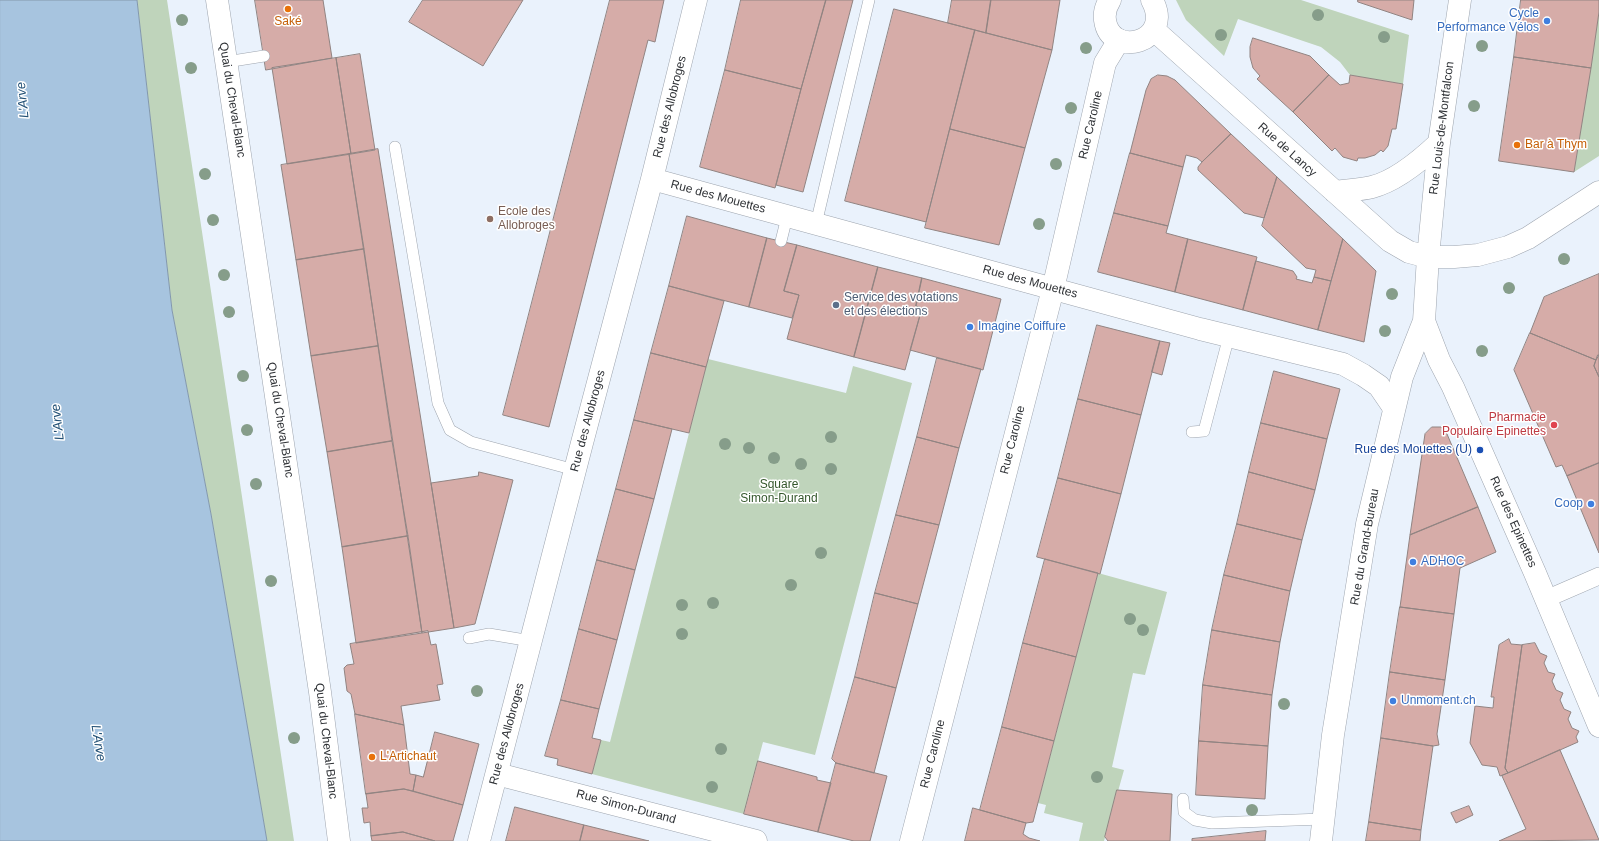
<!DOCTYPE html>
<meta charset="utf-8">
<style>
body{margin:0}
canvas{display:block;background:#eaf2fc}
</style>
<canvas width="1599" height="841"></canvas>
<script>
const g = document.querySelector('canvas').getContext('2d');
g.lineJoin = 'round';
function paint(path, color) { g.fillStyle = color; g.fill(path, 'evenodd'); }
function strokePath(path, color, width, dash) { g.strokeStyle = color; g.lineWidth = width; g.lineCap = dash ? 'butt' : 'round'; g.setLineDash(dash || []); g.stroke(path); }
function drawText(font, color, halo, rows, align = 'center') {
  g.font = font + ' Arial,sans-serif'; g.lineWidth = 3; g.setLineDash([]); g.textBaseline = 'middle'; g.strokeStyle = halo; g.fillStyle = color; for (const [text, x, y, turn = 0] of rows) {
    g.save(); g.translate(x, y); g.rotate((+turn || 0) * Math.PI / 180); g.textAlign = isNaN(turn) ? turn : align; if (halo) g.strokeText(text, 0, 0); g.fillText(text, 0, 0); g.restore();
  }
}
paint(new Path2D(`
 M137 0H167L294 841H267L211 514 172 310Z
 M1176 0H1301L1409 35 1403 84 1350 75 1340 62 1321 47 1238 19 1224 56 1186 20Z
 M1599 12V156L1574 172Z
 M708 359 846 393 853 366 912 383 815 755 763 742 744 814 592 774 601 740 610 742Z
 M1098 573 1167 592 1145 675 1133 673 1112 767 1124 770 1104 841H1079L1083 823 1044 813 1046 805 1038 803Z`), '#bfd4bb');
const water = new Path2D(`
 M0 0H137L172 310 211 514 267 841H0Z`);
paint(water, '#a7c4df');
strokePath(water, '#8398ac', 1);
const building = new Path2D(`
 M255 0H323L332 58 266 70Z
 M423 0H523L483 66 409 22Z
 M610 0H664L655 42 648 40 549 427 503 415Z
 M741 0H826L801 89 725 70Z
 M826 0H853L803 192 776 185 801 89Z
 M952 0H991L986 33 948 23Z
 M991 0H1060L1052 50 986 33Z
 M1358 0H1414L1412 20 1358 2Z
 M1521 0H1599V12L1591 68 1514 57Z
 M894 9 975 30 926 222 845 201Z
 M975 30 1052 50 1025 148 950 129Z
 M1253 38 1310 56 1329 75 1293 112 1257 79 1260 76 1253 68 1250 57V47Z
 M360 54 375 150 351 154 336 58Z
 M1514 57 1591 68 1574 172 1499 161Z
 M336 58 351 154 287 164 272 68Z
 M725 70 801 89 775 188 700 167Z
 M1158 75 1167 76 1175 80 1231 134 1202 162 1197 158 1186 155 1183 167 1130 153 1146 90 1151 79Z
 M1329 75 1340 85 1349 83 1350 75 1403 84 1396 129H1392L1388 146 1383 152 1381 150 1375 155 1365 158H1358L1357 161 1343 157 1335 148 1332 151 1293 112Z
 M950 129 1025 148 999 245 925 228Z
 M1231 134 1277 177 1264 218 1244 213 1198 170V167L1202 162Z
 M378 149 454 628 422 633 349 154Z
 M1130 153 1183 167 1168 226 1114 213Z
 M349 154 364 249 296 260 281 165Z
 M1277 177 1343 239 1331 281 1314 277 1316 270 1306 268 1262 226Z
 M1114 213 1168 226 1166 233 1188 239 1175 292 1098 272Z
 M687 216 767 238 749 307 669 286Z
 M767 238 797 245 784 291 799 295 792 318 749 307Z
 M1188 239 1257 257 1243 310 1175 292Z
 M1343 239 1376 271 1364 342 1318 330Z
 M797 245 878 267 854 357 787 339 799 295 784 291Z
 M364 249 378 346 311 356 296 260Z
 M1256 261 1293 271 1297 277 1296 279 1312 283 1314 277 1331 281 1318 330 1243 310Z
 M878 267 922 278 916 306 922 308 905 370 854 357Z
 M1599 274V355L1596 360 1530 333 1544 297Z
 M922 278 1001 299 983 370 910 350 922 308 916 306Z
 M669 286 724 301 706 367 651 353Z
 M1097 325 1160 341 1141 415 1078 399Z
 M1530 333 1596 360 1594 366 1599 377V463L1567 476 1562 465 1556 467 1514 370Z
 M1160 341 1170 343 1162 375 1152 372Z
 M378 346 392 441 327 452 311 356Z
 M651 353 706 367 689 433 634 420Z
 M1598 355H1599V377L1594 366Z
 M937 358 981 369 959 448 917 437Z
 M1274 371 1340 389 1327 439 1261 423Z
 M1078 399 1141 415 1121 494 1058 478Z
 M634 420 672 429 654 499 616 489Z
 M1261 423 1327 439 1315 490 1249 472Z
 M1432 427H1441L1447 434 1478 507 1410 535 1425 434Z
 M917 437 959 448 939 525 896 515Z
 M392 441 408 536 342 547 327 452Z
 M1599 463V553L1567 476Z
 M479 472 513 480 475 624 454 628 431 483 478 476Z
 M1249 472 1315 490 1302 540 1237 524Z
 M1058 478 1121 494 1100 574 1037 557Z
 M616 489 654 499 635 570 597 560Z
 M1478 507 1496 552 1460 568 1454 614 1400 607 1410 535Z
 M896 515 939 525 918 604 875 593Z
 M1237 524 1302 540 1290 591 1224 575Z
 M408 536 422 633 356 643 342 547Z
 M1045 559 1098 573 1076 657 1023 643Z
 M597 560 635 570 617 640 579 629Z
 M1224 575 1290 591 1280 642 1212 630Z
 M875 593 918 604 896 688 855 677Z
 M1400 607 1454 614 1445 680 1390 672Z
 M579 629 617 640 599 709 561 700Z
 M1212 630 1280 642 1272 695 1203 685Z
 M428 631 431 645 436 644 443 684 437 685 440 700 401 706 404 725 355 714 351 694 347 691 344 668 347 665 354 664 350 644Z
 M1509 639 1511 644 1522 645 1505 768 1508 773 1500 776 1497 767 1482 765 1470 743 1475 706 1493 708 1494 697H1491L1499 645Z
 M1023 643 1076 657 1054 741 1002 727Z
 M1535 643 1540 653 1547 656 1544 663 1548 672 1555 674 1552 681 1556 690 1563 693 1560 700 1564 709 1571 712 1568 719 1572 728 1579 731 1576 737 1578 742 1508 773 1505 768 1522 645Z
 M1390 672 1445 680 1437 734 1439 745 1433 746 1381 738Z
 M855 677 896 688 874 773 836 763 832 759Z
 M1203 685 1272 695 1268 746 1199 741Z
 M561 700 599 709 592 738 601 740 592 774 557 765 558 759 545 756Z
 M355 714 404 725 410 774 416 775 413 791 404 789 366 794Z
 M1002 727 1054 741 1033 822 1026 823 980 810Z
 M435 732 479 744 463 805 413 791 416 775 423 777Z
 M1381 738 1433 746 1421 830 1369 822Z
 M1199 741 1268 746 1265 799 1196 795Z
 M1560 750 1599 840 1499 841 1526 829 1502 776Z
 M758 761 817 777V780L831 783 818 832 744 814Z
 M836 763 887 776 870 841H854L818 832Z
 M404 789 463 805 453 841H435L403 832 371 836 370 822 364 823 362 808H368L366 794Z
 M1117 790 1172 794 1170 841H1108L1105 837Z
 M1469 806 1473 815 1456 823 1451 813Z
 M515 807 584 825 580 841H506Z
 M973 808 1026 823 1023 834 1029 838 1040 841H965Z
 M1369 822 1421 830 1420 841H1366Z
 M584 825 649 841H580Z
 M1266 831 1265 841H1192V839Z
 M403 832 435 841H372L371 836Z`);
paint(building, '#d6aca8');
strokePath(building, '#918482', 1);
const service = new Path2D(`
 M226 62 264 56
 M395 147 438 403 450 430 471 442 575 470
 M816 224 869 0
 M781 241 787 217
 M1192 432 1204 431 1229 336
 M469 638 489 634 531 641
 M1183 799 1184 812 1195 820 1212 823 1323 819`);
const pedestrian = new Path2D(`
 M1546 599 1599 576`);
const minor = new Path2D(`
 M652 179 1200 329 1343 364 1363 375 1379 386 1394 408
 M497 774 756 841
 M479 841 582 443 652 179 696 0
 M911 841 1053 289 1105 63 1119 40`);
const tertiary = new Path2D(`
 M217 0 320 692 339 841
 M1110 0C1106 6 1104 13 1105 20 1110 59 1175 43 1152 0
 M1154 30 1390 241 1409 252 1428 257H1454L1478 255 1508 247 1528 238 1599 192
 M1335 192C1347 190 1360 190 1372 187 1396 181 1421 160 1439 143
 M1424 321 1439 360 1453 387 1535 573 1599 726
 M1321 841 1333 735 1367 524 1402 377 1424 321 1428 257 1439 143 1460 0`);
strokePath(service, '#9ea5af', 12);
strokePath(pedestrian, '#9ea5af', 18);
strokePath(minor, '#9ea5af', 23);
strokePath(tertiary, '#9ea5af', 23);
strokePath(service, '#fff', 11);
strokePath(pedestrian, '#fff', 17);
strokePath(minor, '#fff', 22);
strokePath(tertiary, '#fff', 22);
g.fillStyle = '#869d8a';
for (const [x, y] of [
 [1318,15],
 [182,20],
 [1221,35],
 [1384,37],
 [1482,46],
 [1086,48],
 [191,68],
 [1474,106],
 [1071,108],
 [1056,164],
 [205,174],
 [213,220],
 [1039,224],
 [1564,259],
 [224,275],
 [1509,288],
 [1392,294],
 [229,312],
 [1385,331],
 [1482,351],
 [243,376],
 [247,430],
 [831,437],
 [725,444],
 [749,448],
 [774,458],
 [801,464],
 [831,469],
 [256,484],
 [821,553],
 [271,581],
 [791,585],
 [713,603],
 [682,605],
 [1130,619],
 [1143,630],
 [682,634],
 [477,691],
 [1284,704],
 [294,738],
 [721,749],
 [1097,777],
 [712,787],
 [1252,810]
]) { g.beginPath(); g.arc(x, y, 6, 0, 2 * Math.PI); g.fill(); }
for (const [x, y, r, color] of [
 [288,9,4,"#e8710a"],
 [1547,21,4,"#3f7fe0"],
 [1517,145,4,"#e8710a"],
 [490,219,4,"#8d6e63"],
 [836,305,4,"#5c6f8a"],
 [970,327,4,"#3f7fe0"],
 [1554,425,4,"#e0444e"],
 [1480,450,4,"#1a4fb4"],
 [1591,504,4,"#3f7fe0"],
 [1413,562,4,"#3f7fe0"],
 [1393,701,4,"#3f7fe0"],
 [372,757,4,"#e8710a"]
]) { const dot = new Path2D(); dot.arc(x, y, r, 0, 2 * Math.PI); g.fillStyle = color; g.fill(dot); strokePath(dot, '#fff', 1.5); }
drawText('12px', '#366cbe', '#fff', [
 ["Cycle",1539,14,"right"],
 ["Performance Vélos",1539,28,"right"],
 ["Imagine Coiffure",978,327],
 ["Coop",1583,504,"right"],
 ["ADHOC",1421,562],
 ["Unmoment.ch",1401,701]
], 'left');
drawText('12px', '#c56008', '#fff', [
 ["Saké",288,22,"center"],
 ["Bar à Thym",1525,145],
 ["L'Artichaut",380,757]
], 'left');
drawText('12px', '#2f3236', '#fff', [
 ["Quai du Cheval-Blanc",232,100,81],
 ["Rue des Allobroges",670,107,-76],
 ["Rue Caroline",1091,125,-77],
 ["Rue Louis-de-Montfalcon",1442,128,-83],
 ["Rue de Lancy",1287,150,42],
 ["Rue des Mouettes",718,197,15],
 ["Rue des Mouettes",1030,282,15],
 ["Quai du Cheval-Blanc",280,420,81],
 ["Rue des Allobroges",588,421,-75],
 ["Rue Caroline",1013,440,-76],
 ["Rue des Epinettes",1513,522,66],
 ["Rue du Grand-Bureau",1365,547,-80],
 ["Rue des Allobroges",507,734,-75],
 ["Quai du Cheval-Blanc",326,741,83],
 ["Rue Caroline",933,754,-76],
 ["Rue Simon-Durand",626,807,15]
]);
drawText('12px', '#785e54', '#fff', [
 ["Ecole des",498,212],
 ["Allobroges",498,226]
], 'left');
drawText('12px', '#4e5e75', '#fff', [
 ["Service des votations",844,298],
 ["et des élections",844,312]
], 'left');
drawText('12px', '#be3a42', '#fff', [
 ["Pharmacie",1546,418],
 ["Populaire Epinettes",1546,432]
], 'right');
drawText('12px', '#164399', '#fff', [
 ["Rue des Mouettes (U)",1472,450]
], 'right');
drawText('12px', '#34572c', '#fff', [
 ["Square",779,485],
 ["Simon-Durand",779,499]
]);
drawText('italic 13px', '#235176', '#fff', [
 ["L'Arve",23,100,-96],
 ["L'Arve",58,422,-97],
 ["L'Arve",98,743,81]
]);
</script>
